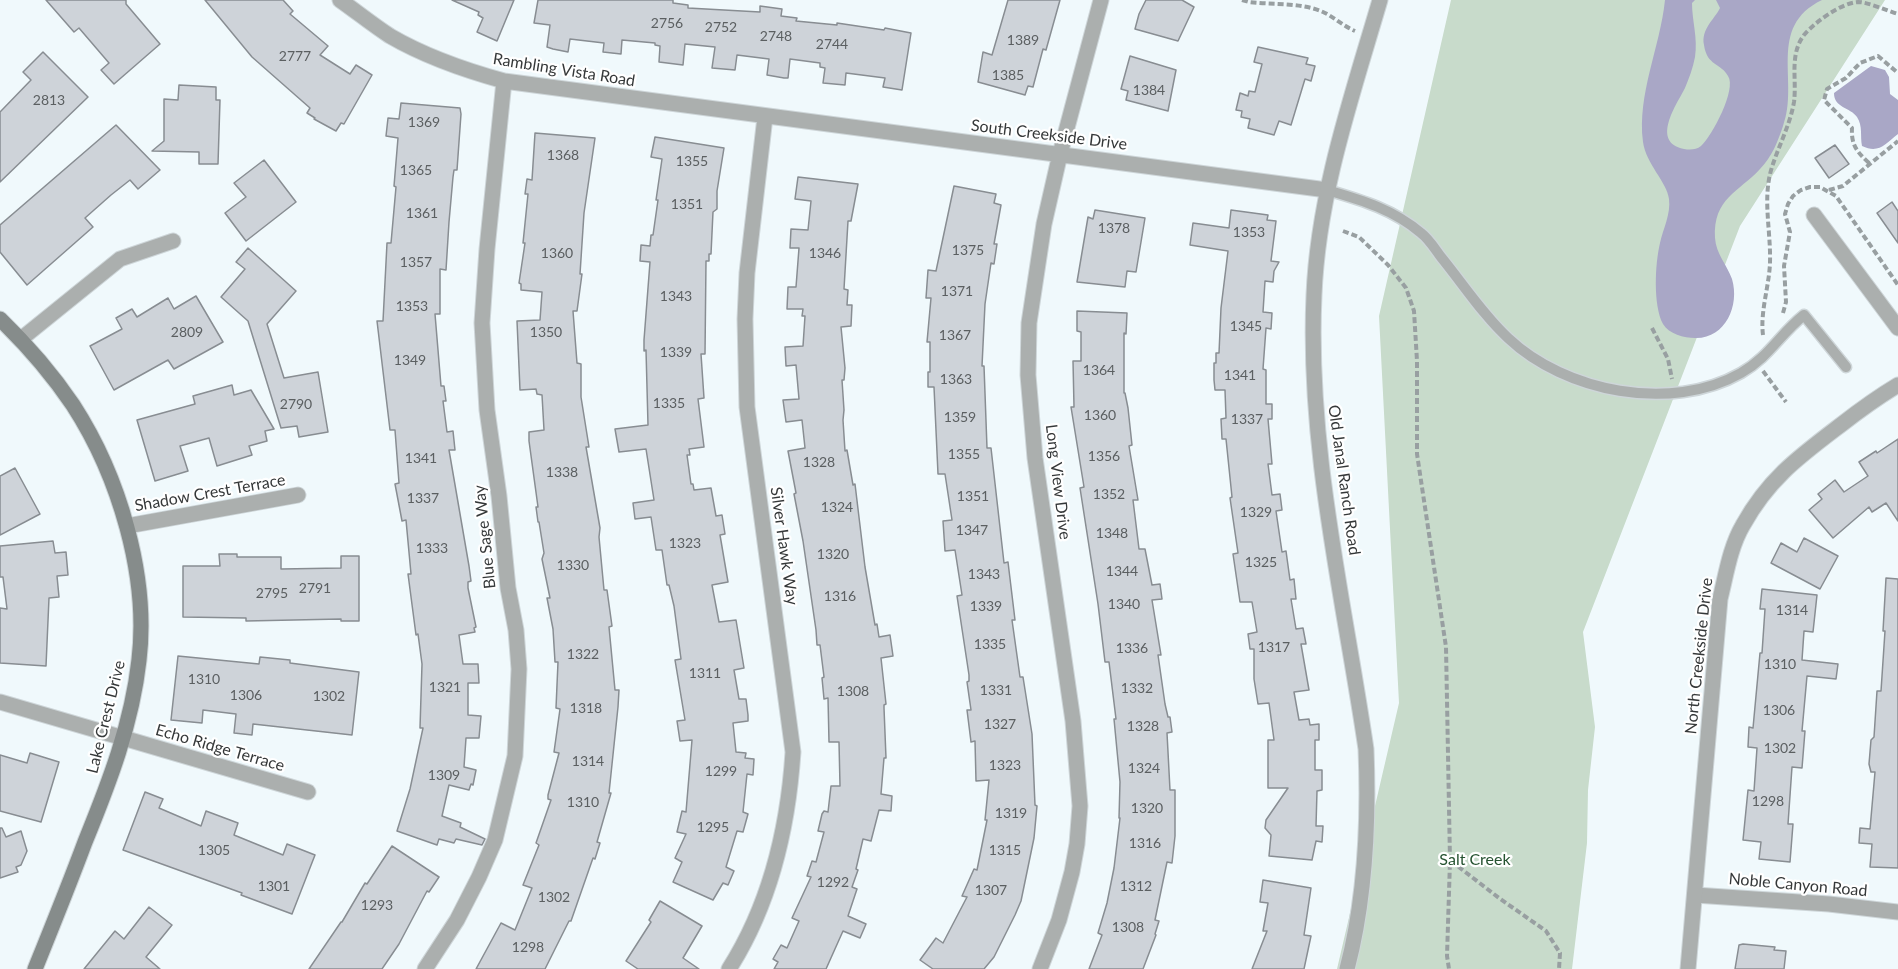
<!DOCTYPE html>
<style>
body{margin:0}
canvas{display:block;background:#f0f9fc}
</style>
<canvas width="1898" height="969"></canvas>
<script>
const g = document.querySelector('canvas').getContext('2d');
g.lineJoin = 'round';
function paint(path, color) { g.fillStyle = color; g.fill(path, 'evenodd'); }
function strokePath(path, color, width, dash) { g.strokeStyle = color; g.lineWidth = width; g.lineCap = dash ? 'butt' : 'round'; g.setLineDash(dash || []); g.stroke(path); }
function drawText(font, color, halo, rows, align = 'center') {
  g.font = font + ' Lato,sans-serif'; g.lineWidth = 4.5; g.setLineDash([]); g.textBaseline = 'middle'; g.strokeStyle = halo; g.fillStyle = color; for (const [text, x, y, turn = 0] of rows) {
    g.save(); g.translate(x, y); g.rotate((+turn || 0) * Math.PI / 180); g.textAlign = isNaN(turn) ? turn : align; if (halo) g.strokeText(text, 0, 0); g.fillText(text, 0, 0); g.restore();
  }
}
paint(new Path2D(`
 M1451 0H1885L1740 226 1583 632 1595 727 1588 790 1587 843 1572 969H1337L1399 703 1379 316Z`), '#c8dbcb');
paint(new Path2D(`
 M1665 0H1695L1692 3C1692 21 1698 38 1695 57 1693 68 1689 78 1685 88 1677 104 1650 142 1684 149 1690 150 1696 150 1701 146 1712 136 1737 89 1728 76 1721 63 1707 66 1704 45 1701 29 1714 20 1720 8L1716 0H1822C1766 27 1800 82 1783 126 1778 141 1772 157 1760 169 1739 192 1713 198 1715 238 1716 254 1727 265 1732 279 1740 306 1725 339 1695 338 1684 338 1669 334 1663 324 1653 305 1655 264 1660 243 1663 229 1671 214 1669 199 1667 182 1646 164 1643 142 1637 94 1660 48 1665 0Z
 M1871 66 1885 70 1889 77 1890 94 1898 100V134C1885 144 1879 154 1862 146 1860 136 1863 126 1857 117 1850 107 1834 108 1834 93Z`), '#a9a7c6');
const building = new Path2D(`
 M46 0H126V4L160 44 114 84 101 70 109 63 79 28 74 32Z
 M205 0H283L293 11 290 14 328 46 320 55 350 74 356 65 372 75 344 124 341 123 336 131 314 119 315 118 307 113 310 108 252 57Z
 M452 0H514L497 41 477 32 483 18 478 15 479 12Z
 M538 0H673V3L688 5V8L760 12V6L782 9 781 16 797 18 796 21 837 25V23L884 30 885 28 911 33 902 90 883 87 885 78 846 73 845 85 823 83 825 68 820 67V63L790 59 788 78H784L767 75 769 59 737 55 735 70 712 68 715 47 685 44 683 65 659 62 660 46 655 45V43L622 40 621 54 603 52 604 43 570 39 568 52 553 49 547 47 550 25 534 23Z
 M1008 0H1060L1046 50 1043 49 1033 87 1028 86 1025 95 978 82 983 52 992 55Z
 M1146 0H1182L1194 7 1178 41 1135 29 1139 14Z
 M1258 47 1308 58 1306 64 1315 66 1311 81 1305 79 1291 125 1279 121 1274 135 1248 128 1250 119 1241 117 1242 111 1236 110 1240 93 1248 96 1249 91 1255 92 1262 64 1254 62Z
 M43 52 88 97 0 182V112L31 80 23 72Z
 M1130 56 1176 70 1168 111 1126 100 1128 91 1121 89Z
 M179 85 216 87V100H220L218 164H199V152L152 151 164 141V99L178 100Z
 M401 103 460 108 461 114 457 170H454L453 177 449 222 446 270 440 269V314H435L441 386H444L446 401H443L447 432 453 431 455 450H449L469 566 471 581 468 582V588L476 627 474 628 475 632 459 635 463 664H478L479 683H468V715L481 716 479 738H466L464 767 476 770 473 785 471 784 469 790 449 785 442 816 461 823 460 827 485 839 482 845 456 839 454 843 439 839 437 845 397 831 410 789 423 728H420L422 664 418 634 416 635 408 574H411L406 520 402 521 395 484 399 483 395 430H390L377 321H383L387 243H391L396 187 394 186 398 138 386 136 388 118 399 119Z
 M116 125 160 170 138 189 130 180 111 195 85 218 93 227 27 285 0 252V225Z
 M535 133 595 138 584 213 580 274H582L577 311H573L577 363 581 364V397L589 447H586L600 528 599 537 604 590H607L612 626 609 627 615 690H619L618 707 609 793H611L597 842 600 843 595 859 593 858 571 921H569L545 969H476L501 923 515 930 532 888 523 885 539 845 536 843 551 800 548 799V795L559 753 554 752 560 709 556 708 558 662H555L553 629 547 598H550L542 559 544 553 539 522H538L536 507H538L529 441V432L544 430 542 395 537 394 536 389 520 390 517 321 540 320 542 292 521 290V284L519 283 525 243H523L528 194H525L527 179 532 180Z
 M655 137 724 148 717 191V209L713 212 711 254H709V261H706L705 354H701L704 398 698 399 704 447 689 449 690 455H687L691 484H693L694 490 711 488 716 516 722 515 725 534 720 535 728 582 712 585 719 622 736 620 744 668 734 670 739 699H746L748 715V721L733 723 736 752 746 753 745 758 754 759 753 775 747 774 743 812 748 814 743 832 737 831 726 867 734 871 728 885 723 883 713 900 673 882 682 862 675 858 686 834 677 832 682 811 686 812 692 740 680 741 677 721 685 720 675 660 681 659 674 606 669 585H667L662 550H656L651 517 635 519 633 503 654 500 646 449 619 452 615 429 648 425 646 350 644 351V340L650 262 640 261 641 245 650 246 651 235H653L658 200H656L662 159 651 157Z
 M1835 145 1849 164 1829 178 1815 158Z
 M264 160 296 202 246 241 225 213 246 197 234 183Z
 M798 177 858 184 851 221H848L844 289 848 290 847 305H852L851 326 841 327 845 368 844 380H842L844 410 843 420 845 451 847 450 853 485 855 484 865 567 875 625 877 624 879 637 890 635 893 656 881 658 886 704 884 705V708L886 758H884L881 794 892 796 891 811 879 810 871 841 863 839 856 869 858 870 852 887 857 889 848 916 866 924 860 938 843 931 826 969H774L778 962 773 959 781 945 787 948 799 921 792 918 811 877 807 876 812 861 816 862 824 832 818 831 822 814 824 811 828 812 831 786H840L839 742H829L828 698 824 699 822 678 824 677 820 645H817L816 630 803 541 794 494 796 493 788 451 805 448 802 420 786 422 783 400 799 399 796 365 786 366 785 347 803 346 805 316H802L803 309H787L788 287H796L799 248H790L791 229 808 230 811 201 795 199Z
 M954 186 996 194 994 203 1001 205 994 244H997L994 264 991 263 985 304 982 366H984L987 448H991L1004 563 1008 562 1015 620H1012L1020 677H1023L1032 734 1035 805 1037 806 1034 838 1021 901 1015 915 994 957 984 969H933L920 960 936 938 943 943 967 897 962 896 974 869 977 870 987 820H985L989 780 976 781 975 741 971 742 967 710H971L967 682 969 681V675L957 596 962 595 955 550 945 551 943 521 952 520 945 474H938L934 387H928V372H930V342H927L931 298H926L928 270 936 271Z
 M1892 202 1898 211V243L1877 213Z
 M1095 210 1145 218 1136 272 1127 271 1125 287 1077 282 1088 217 1093 219Z
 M1231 210 1268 215 1267 220 1276 221 1271 261 1279 262 1274 271 1273 282 1265 281 1263 312 1272 313 1271 329 1266 328 1263 369 1266 370V404H1272V419H1268L1272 464H1268L1272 495 1280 494 1282 510 1276 511 1282 552 1286 551 1290 580 1294 579 1296 599H1291L1296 629 1303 628 1306 644H1301L1309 690 1294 692 1299 720 1309 719 1310 725 1319 724V740H1315V770H1322V790L1317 791 1316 826H1323L1322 842 1316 841 1312 860 1269 856 1271 835 1265 828 1266 820 1288 788H1268V740H1274L1269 703 1258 704 1254 679V649H1250L1248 634 1257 632 1252 602H1240L1233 554 1238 553 1230 498 1232 497 1226 439H1222L1221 419 1226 418 1225 390H1215L1214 380V363H1216V353H1219L1221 308 1228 251 1190 245 1193 223 1229 228Z
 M248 248 296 291 267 324 284 378 318 372 328 432 299 437 297 426 281 428 248 321 221 297 245 269 236 262Z
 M196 296 223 342 174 369 168 360 114 390 90 346 122 329 116 318 132 309 137 317 168 298 174 309Z
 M1077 311 1127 313 1126 334 1124 333V393H1125L1128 408 1132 445 1129 446 1138 500H1133L1139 549H1145L1152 585 1160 584 1162 599 1152 600 1161 655H1158L1165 704 1168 717H1170L1172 732 1167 733 1170 790H1175V836L1172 863 1167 862 1155 920 1159 921 1155 934 1156 935 1143 969H1089L1102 935 1098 933 1107 903 1114 868 1120 818H1119L1120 782 1114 719H1116L1109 662H1105L1098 604 1080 488 1084 487 1071 407H1074L1073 361H1081V332L1077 331Z
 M232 385 234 395 251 390 274 429 265 431 267 441 249 446 252 455 217 466 209 438 180 446 188 471 155 481 137 420 195 404 193 396Z
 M1898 439V521L1886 503 1872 512 1869 507 1833 538 1809 510 1822 499 1818 494 1835 480 1844 492 1868 476 1859 462 1876 451 1877 453Z
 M15 468 40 514 0 535V476Z
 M1804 538 1838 556 1820 589 1771 563 1781 543 1797 552Z
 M53 541 55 553 66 552 68 575 57 576 59 597 49 598 46 666 0 663V608L7 609 3 577H0V546Z
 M219 554H237V557H281V569L341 568V556H359V621H341V619L246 621V618L183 617V566H220Z
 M1886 578 1898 579V868L1870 867 1872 844 1859 843 1860 828 1870 829 1875 772H1871L1869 764 1871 740 1874 737 1877 691H1881L1885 631H1883Z
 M1762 589 1817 595 1813 632 1804 631 1802 660 1838 664 1836 679 1807 676 1802 731H1805L1802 768 1792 767 1788 824H1793L1790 862 1759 859 1761 842 1743 840 1748 790 1754 791 1757 748 1748 747 1749 727 1753 728 1760 653H1762L1765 609H1760Z
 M178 656 259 664 260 657 290 660V663L359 672 352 735 253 724 252 735 234 733 236 714 203 710 202 723 171 720Z
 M30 753 59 762 41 822 0 811V755L27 763Z
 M145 792 163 799 159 808 201 826 206 811 238 823 234 835 283 855 287 844 315 855 292 914 241 895 242 893 123 850Z
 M0 828H2L6 837 21 831 27 851 21 865 16 867 18 872 0 878Z
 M392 846 439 877 429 892 427 891 399 944 382 969H309L341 922H342L365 883 367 884Z
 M1263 880 1311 888 1304 935 1311 936 1304 969H1252L1267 931H1263L1268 903 1260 902Z
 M660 901 702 926 683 958 699 969H638L626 961 651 922 649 920Z
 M149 907 172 925 146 957 160 969H84L115 931 124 939Z
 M1743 944 1775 947 1774 950 1786 951 1784 969H1735L1739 945Z`);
paint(building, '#ced3d9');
strokePath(building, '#888d92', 1.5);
const service = new Path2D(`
 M1327 190C1361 200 1393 209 1421 233 1429 239 1435 249 1441 257 1463 284 1483 315 1508 338 1565 392 1671 413 1741 373 1769 357 1780 334 1804 315L1846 367`);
const minor = new Path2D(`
 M340 0C357 12 373 25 390 36 426 57 464 70 504 81L1327 190
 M1814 215 1898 328
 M21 339 120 259 173 241
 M127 526 298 495
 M0 702 308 792
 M1695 895 1829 904 1898 912
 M425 969 457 920 479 877 495 840 515 756 519 669 516 630 508 588 499 496 487 410 482 323 487 249 504 81
 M729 969C771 903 788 829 793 752L747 407 745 319 747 273 765 117
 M1040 969 1059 920 1072 872 1077 844 1080 806 1073 721 1035 458 1028 375 1029 323 1044 224 1060 154 1101 0`);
const tertiary = new Path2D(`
 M1347 969C1366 897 1369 823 1366 749 1344 599 1307 448 1314 295 1318 194 1352 96 1380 0
 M1688 969 1720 599C1726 575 1730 547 1743 525 1769 478 1800 456 1842 424 1860 410 1878 397 1898 385`);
const secondary = new Path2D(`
 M0 319C27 345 52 374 73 405 119 476 149 576 139 660 132 724 109 783 85 842 69 885 52 927 35 969`);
strokePath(service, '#ced6d9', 13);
strokePath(minor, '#ced6d9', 17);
strokePath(tertiary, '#ced6d9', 17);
strokePath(secondary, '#ced6d9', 17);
strokePath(new Path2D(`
 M1242 0 1249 2C1272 5 1301 2 1323 12 1334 17 1343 26 1355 31
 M1869 163C1857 152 1851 145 1852 128L1824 100 1827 89 1846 78 1860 63 1878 56 1898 73
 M1829 190 1843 186 1898 141
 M1343 231 1359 237 1388 265 1406 288 1414 311 1417 361V454L1446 647 1450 861 1447 956 1449 969
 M1783 313 1786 302 1784 266 1790 232 1785 214 1788 204 1793 196 1801 190 1810 187H1820L1836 196 1898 285
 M1652 328 1668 359 1672 379
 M1763 335C1760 312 1769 287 1770 263 1771 230 1762 198 1772 167 1779 145 1790 125 1794 102 1797 79 1789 55 1804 35 1815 22 1841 3 1858 2 1868 2 1888 11 1898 14
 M1763 371 1786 402
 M1451 861 1499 898 1546 931 1560 953 1559 969`), '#989fa1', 4, [6, 3]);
strokePath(service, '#abafae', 10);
strokePath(minor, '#abafae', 15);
strokePath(tertiary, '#abafae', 15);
strokePath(secondary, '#868c8b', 15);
drawText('14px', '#5b5f61', null, [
 ["2756",667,23],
 ["2752",721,27],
 ["2748",776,36],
 ["1389",1023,40],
 ["2744",832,44],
 ["2777",295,56],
 ["1385",1008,75],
 ["1384",1149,90],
 ["2813",49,100],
 ["1369",424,122],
 ["1368",563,155],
 ["1355",692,161],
 ["1365",416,170],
 ["1351",687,204],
 ["1361",422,213],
 ["1378",1114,228],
 ["1353",1249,232],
 ["1375",968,250],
 ["1360",557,253],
 ["1346",825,253],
 ["1357",416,262],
 ["1371",957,291],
 ["1343",676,296],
 ["1353",412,306],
 ["1345",1246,326],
 ["2809",187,332],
 ["1350",546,332],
 ["1367",955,335],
 ["1339",676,352],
 ["1349",410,360],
 ["1364",1099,370],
 ["1341",1240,375],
 ["1363",956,379],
 ["1335",669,403],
 ["2790",296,404],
 ["1360",1100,415],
 ["1359",960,417],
 ["1337",1247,419],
 ["1355",964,454],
 ["1356",1104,456],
 ["1341",421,458],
 ["1328",819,462],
 ["1338",562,472],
 ["1352",1109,494],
 ["1351",973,496],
 ["1337",423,498],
 ["1324",837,507],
 ["1329",1256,512],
 ["1347",972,530],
 ["1348",1112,533],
 ["1323",685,543],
 ["1333",432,548],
 ["1320",833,554],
 ["1325",1261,562],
 ["1330",573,565],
 ["1344",1122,571],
 ["1343",984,574],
 ["2791",315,588],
 ["2795",272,593],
 ["1316",840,596],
 ["1340",1124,604],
 ["1339",986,606],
 ["1314",1792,610],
 ["1335",990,644],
 ["1317",1274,647],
 ["1336",1132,648],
 ["1322",583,654],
 ["1310",1780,664],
 ["1311",705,673],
 ["1310",204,679],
 ["1321",445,687],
 ["1332",1137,688],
 ["1331",996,690],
 ["1308",853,691],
 ["1306",246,695],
 ["1302",329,696],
 ["1318",586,708],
 ["1306",1779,710],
 ["1327",1000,724],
 ["1328",1143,726],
 ["1302",1780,748],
 ["1314",588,761],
 ["1323",1005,765],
 ["1324",1144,768],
 ["1299",721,771],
 ["1309",444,775],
 ["1298",1768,801],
 ["1310",583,802],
 ["1320",1147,808],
 ["1319",1011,813],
 ["1295",713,827],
 ["1316",1145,843],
 ["1305",214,850],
 ["1315",1005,850],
 ["1292",833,882],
 ["1301",274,886],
 ["1312",1136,886],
 ["1307",991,890],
 ["1302",554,897],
 ["1293",377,905],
 ["1308",1128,927],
 ["1298",528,947]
]);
drawText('16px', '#353839', '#fff', [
 ["Rambling Vista Road",564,70,9],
 ["South Creekside Drive",1049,135,7],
 ["Old Janal Ranch Road",1344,480,82],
 ["Long View Drive",1058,482,83],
 ["Shadow Crest Terrace",210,493,-10],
 ["Blue Sage Way",485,537,-96],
 ["Silver Hawk Way",784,546,82],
 ["North Creekside Drive",1699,656,-84],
 ["Lake Crest Drive",106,717,-76],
 ["Echo Ridge Terrace",220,748,16],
 ["Noble Canyon Road",1798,885,5]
]);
drawText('16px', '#265331', '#fff', [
 ["Salt Creek",1475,860]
]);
</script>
